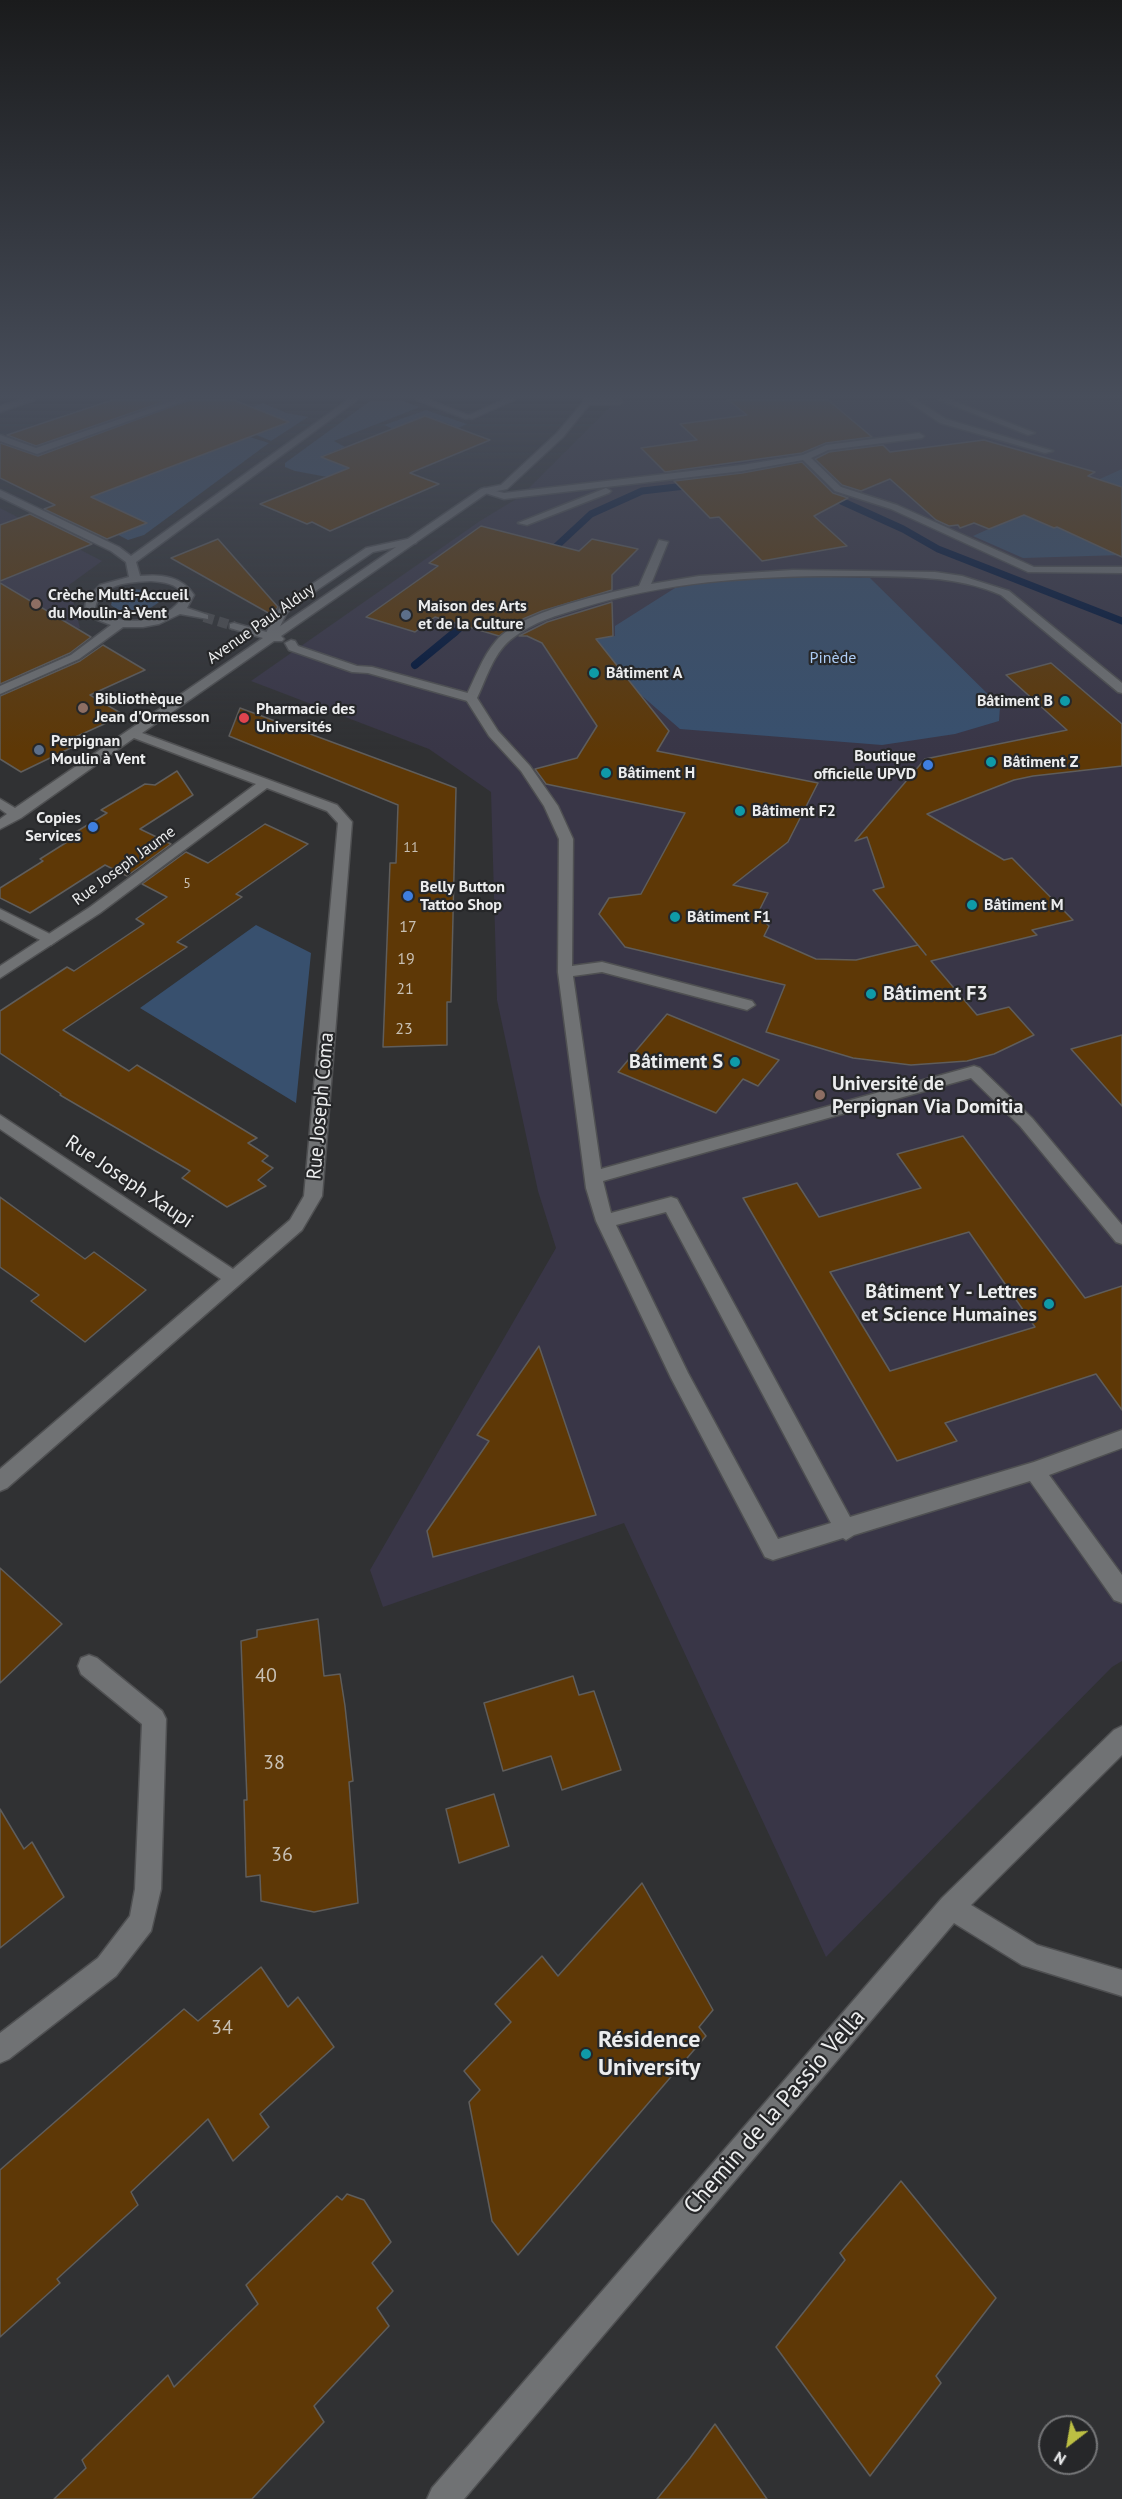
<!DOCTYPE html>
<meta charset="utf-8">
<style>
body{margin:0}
#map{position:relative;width:1122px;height:2499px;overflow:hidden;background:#303133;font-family:"PT Sans",sans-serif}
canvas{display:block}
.north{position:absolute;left:1038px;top:2415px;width:60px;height:60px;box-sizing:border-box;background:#262729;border:2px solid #757678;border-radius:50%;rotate:211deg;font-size:16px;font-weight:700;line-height:24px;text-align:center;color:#ecedee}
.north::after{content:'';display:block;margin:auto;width:21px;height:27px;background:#bcbf43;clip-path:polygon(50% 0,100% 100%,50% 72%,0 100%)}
</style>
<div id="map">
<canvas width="1122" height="2499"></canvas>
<div class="north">N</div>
</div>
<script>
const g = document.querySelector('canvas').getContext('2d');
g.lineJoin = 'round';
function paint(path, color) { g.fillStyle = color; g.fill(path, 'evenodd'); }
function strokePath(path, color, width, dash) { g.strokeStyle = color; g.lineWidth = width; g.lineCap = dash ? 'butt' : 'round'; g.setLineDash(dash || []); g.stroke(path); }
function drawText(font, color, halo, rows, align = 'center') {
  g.font = font + ' "PT Sans",sans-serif'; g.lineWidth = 4.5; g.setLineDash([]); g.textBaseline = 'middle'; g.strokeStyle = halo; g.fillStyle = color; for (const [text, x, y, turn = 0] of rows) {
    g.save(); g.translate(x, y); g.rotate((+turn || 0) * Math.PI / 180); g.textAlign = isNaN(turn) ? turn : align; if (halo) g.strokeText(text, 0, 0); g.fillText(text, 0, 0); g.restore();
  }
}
paint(new Path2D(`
 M617 400H1122V1661L1112 1667 826 1957 624 1523 383 1607 370 1570 556 1248 538 1191 497 1000 491 792 429 749 251 681 480 521 521 496Z
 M0 508 102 561 69 585 80 628 0 662Z`), '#393647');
paint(new Path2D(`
 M400 400 420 407 334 441 345 447 322 456 373 477 349 481 295 471 285 467V463L370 401Z
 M263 403 287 413 308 417 271 441 249 432 266 413 252 407Z
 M426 410 467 424 458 428 444 422 393 429 384 425Z
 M243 435 269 443 144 535 128 540 99 525 127 514 91 497Z
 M1122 469V555L1023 558 973 536Z
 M747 575 870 578 1000 706 999 721 955 734 882 745 680 729 641 695 594 639 615 636V626L675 588Z
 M132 589 154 591 160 597V601C148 613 124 616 111 605L113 598Z
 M256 925 311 953 296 1103 140 1008Z`), '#38506e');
strokePath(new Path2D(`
 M828 495 903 529 938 549 1122 621
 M547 555 591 514 642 491 694 485
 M453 634 474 616`), '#00153b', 7);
strokePath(new Path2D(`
 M415 665 455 632`), '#00153b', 8);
const building = new Path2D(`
 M112 400H169L36 446 7 435Z
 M189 400H234L289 422 91 497 147 523 107 539 44 509 55 505 0 478V443L38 456Z
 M728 400H828L872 437 826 443 802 453 665 472 641 448 697 440 680 424 747 415Z
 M425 416 490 440 410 473 439 484 330 531 312 522 307 524 260 504 349 468 321 457Z
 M984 440 1095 472 1088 476 1122 487V557L1057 527 1054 528 1024 515 989 529 974 523 960 528 958 525 949 526 936 520 890 479 861 491 842 485 815 459 829 452 883 445 890 452Z
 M802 462 833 493 848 498 814 516 847 546 762 561 719 517 710 518 674 481 742 473Z
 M30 514 92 544 0 581V525Z
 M481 526 579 551 592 539 638 549 612 575V590L542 611 523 619 499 636 435 617 415 632 366 617 438 566 429 563Z
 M218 539 278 607 272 615 171 558Z
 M0 583 91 637 70 653 0 684Z
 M612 602 613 636 596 639 669 731 657 751 818 783 788 842 733 885 768 893 757 915 769 926 764 936 816 959 856 960 918 945 926 955 873 890 884 887 867 837 855 841 925 759 1067 730 1006 675 1051 663 1122 724V766L1033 776 1014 780 927 814 1004 860 1012 858 1073 920 1032 930 1037 935 931 961 977 1015 1009 1007 1034 1035 994 1054 967 1061 911 1065 853 1058 766 1032 785 985 625 947 599 914 609 898 641 894 685 813 546 784 535 769 577 758 597 726 542 643 527 636H519L547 622Z
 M103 645 145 670 90 695 124 715 71 739 79 744 21 772 0 759V696L80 661Z
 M240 708 456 788 451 1002H447V1045L383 1047 390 863H396L398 805 229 736Z
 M177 771 193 795 140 829 171 844 127 876 105 865 30 913 0 898V888L43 861 40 859 75 837 71 835 107 813 101 810 145 784 155 785Z
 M265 824 308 844 236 894 242 897 177 942 187 947 63 1030 129 1071 137 1065 257 1138 248 1143 268 1156 262 1161 273 1168 258 1180 266 1186 227 1207 182 1178 190 1171 60 1095 61 1094 0 1053V1011L67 967 74 971 144 924 136 919 167 897 142 884 186 852 208 863Z
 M667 1014 779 1060 758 1086 743 1079 716 1113 618 1072Z
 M1122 1035V1106L1071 1049Z
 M963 1136 1085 1298 1122 1286V1410L1096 1374 945 1423 957 1441 897 1461 743 1198 797 1183 819 1217 921 1188 897 1154ZM969 1232 1035 1327 890 1371 830 1272Z
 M0 1197 85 1259 94 1252 146 1290 85 1342 31 1301 39 1295 0 1267Z
 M539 1346 596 1515 433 1557 427 1531 489 1441 477 1435Z
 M0 1568 62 1624 0 1683Z
 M318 1619 324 1676 340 1674 345 1706 353 1781 349 1782 358 1903 314 1912 261 1901 260 1875 246 1877 244 1800H247L241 1641 257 1637V1630Z
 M573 1676 579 1695 594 1691 621 1770 562 1790 551 1756 503 1771 484 1703Z
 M494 1794 509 1846 459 1863 446 1809Z
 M0 1809 24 1849 32 1842 64 1897 0 1948Z
 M642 1883 713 2010 699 2027 706 2036 518 2255 492 2221 469 2102 480 2090 464 2071 511 2022 495 2004 542 1956 558 1976Z
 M261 1967 288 2007 298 1997 334 2047 260 2114 269 2127 233 2161 208 2119 131 2192 138 2205 57 2279 60 2283 0 2337V2170L184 2009 198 2021Z
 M901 2181 996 2298 936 2376 941 2383 870 2476 776 2347 845 2260 840 2253Z
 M347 2194 364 2200 391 2242 372 2263 393 2291 377 2308 389 2326 314 2406 324 2422 252 2499H54L86 2468 82 2460 168 2375 174 2387 258 2304 246 2285 337 2196 342 2200Z
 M715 2424 767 2499H657L690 2458Z`);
paint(building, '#5e3806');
strokePath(building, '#5f5d5b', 1.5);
strokePath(new Path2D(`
 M204 617 234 626`), '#4c4d4f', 10, [10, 5]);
const lane = new Path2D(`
 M417 400H429L473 417 466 419Z
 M584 400H621L623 402 619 405H587L583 402Z
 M906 400H916L946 419 1053 451 1045 453 940 423Z
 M939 400H951L1035 433 1028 435Z
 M919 433 924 436 922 438 828 450 811 458 841 487 897 505 1034 567H1122V573L1028 572 891 509 835 491 803 460 742 471 504 499 479 491 484 488 504 493 742 465 803 455 826 445Z
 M606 488 611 491 609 493 527 525 518 523Z
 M412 538 417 541 416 543 373 552 292 607 286 614 274 639 270 640 264 637 276 613 284 603 366 548Z
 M659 540 668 542 651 584 699 576 793 570 935 572 962 576 1009 591 1122 683V693L1118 692 1001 595C956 575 907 577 859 576 765 575 671 580 581 608 558 615 533 622 514 637 494 651 487 677 477 698L498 731 530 766 558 806 573 839 572 966 602 962 752 1001 755 1005 747 1010 602 972 573 976 601 1169 974 1066 980 1068 1032 1118 1122 1225V1244L1116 1242 1020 1126 971 1078 603 1181 611 1213 671 1197 677 1199 850 1517 1034 1462 1122 1430V1448L1049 1475 1122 1575V1603L1114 1600 1030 1481 854 1535 846 1540 843 1538 773 1560 765 1557 671 1378 596 1221 586 1188 558 972 559 839 544 806 521 771 489 736 465 698C475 679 482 657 496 641 522 611 601 595 639 586ZM666 1212 831 1523 778 1539 688 1373 616 1225Z
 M0 909 56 937 58 940 51 945 46 943 0 919Z`);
const street = new Path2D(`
 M21 400H34L0 412V406Z
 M175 400H187L37 454 0 441V435L36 448Z
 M348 400H357L136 562 140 576C161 574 182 576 194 595L187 608 208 615V619L180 614 159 624 143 627H123L79 659 0 694V686L71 655 111 625 95 619 85 611 86 600 100 585 129 577 126 562 111 551 0 497V490L119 547 131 556ZM151 581C164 582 176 583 184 595 167 625 120 628 95 608 100 583 130 582 151 581Z
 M503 400H514L472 419 465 417Z
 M585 400H593L563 437 507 489 487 493 281 636 284 639 282 641H274L142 733 337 805 352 822 322 1196 302 1230 7 1488 0 1491V1469L221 1279 0 1129V1115L233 1269 290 1220 304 1196 338 823 327 811 267 788 100 913 0 978V966L90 907 256 784 134 738 21 818 0 829V819L7 814 0 809V799L15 808 263 638 230 628V624L234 623 270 633 481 489 501 485 557 433Z
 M291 640 295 641 298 646 357 666 372 667 475 695 477 698 471 702 368 673 352 672 289 650 285 643Z
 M89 1655 97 1658 162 1711 166 1719 161 1889 151 1931 116 1976 9 2059 0 2063V2033L98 1958 130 1916 135 1889 142 1724 81 1674 78 1666 81 1658Z
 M1122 1726V1755L971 1905 1037 1945 1122 1970V1996L1022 1965 954 1923 464 2499H427L432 2488 942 1898 1114 1730Z`);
strokePath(lane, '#4f5052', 3);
strokePath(street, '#4f5052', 3);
paint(lane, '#707274');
paint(street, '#707274');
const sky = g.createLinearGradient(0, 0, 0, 750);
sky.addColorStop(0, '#1a1b1c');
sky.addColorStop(0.53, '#484e5b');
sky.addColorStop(1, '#484e5b00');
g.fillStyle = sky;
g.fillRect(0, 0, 1122, 750);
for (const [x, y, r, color] of [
 [36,604,6,"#8d6e63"],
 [406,615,6,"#5c6f8a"],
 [594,673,6,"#0f9aa8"],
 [1065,701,6,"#0f9aa8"],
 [83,708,6,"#8d6e63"],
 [244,718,6,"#e0444e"],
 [39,750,6,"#5c6f8a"],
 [991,762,6,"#0f9aa8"],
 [928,765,6,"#3f7fe0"],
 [606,773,6,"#0f9aa8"],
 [740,811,6,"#0f9aa8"],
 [93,827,6,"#3f7fe0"],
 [408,896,6,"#3f7fe0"],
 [972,905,6,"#0f9aa8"],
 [675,917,6,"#0f9aa8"],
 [871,994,6,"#0f9aa8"],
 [735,1062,6,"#0f9aa8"],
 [820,1095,6,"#8d6e63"],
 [1049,1304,6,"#0f9aa8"],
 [586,2054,6,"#0f9aa8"]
]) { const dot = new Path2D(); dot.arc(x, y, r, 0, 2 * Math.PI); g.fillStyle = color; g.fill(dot); strokePath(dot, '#262729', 2); }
drawText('14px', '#c8c0b4', null, [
 ["11",411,848],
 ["5",187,884]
]);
drawText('bold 16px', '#ecedee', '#262729', [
 ["Crèche Multi-Accueil",48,595],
 ["du Moulin-à-Vent",48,613],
 ["Maison des Arts",418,606],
 ["et de la Culture",418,624],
 ["Bâtiment A",606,673],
 ["Bibliothèque",95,699],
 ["Jean d'Ormesson",95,717],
 ["Bâtiment B",1053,701,"right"],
 ["Pharmacie des",256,709],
 ["Universités",256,727],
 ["Perpignan",51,741],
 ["Moulin à Vent",51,759],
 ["Boutique",916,756,"right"],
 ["officielle UPVD",916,774,"right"],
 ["Bâtiment Z",1003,762],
 ["Bâtiment H",618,773],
 ["Bâtiment F2",752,811],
 ["Copies",81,818,"right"],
 ["Services",81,836,"right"],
 ["Belly Button",420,887],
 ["Tattoo Shop",420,905],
 ["Bâtiment M",984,905],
 ["Bâtiment F1",687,917]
], 'left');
drawText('16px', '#ecedee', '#262729', [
 ["Avenue Paul Alduy",261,624,-35],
 ["Rue Joseph Jaume",124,866,-36]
]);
drawText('16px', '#adccf4', '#262729', [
 ["Pinède",833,658]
]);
drawText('16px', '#c8c0b4', null, [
 ["17",408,927],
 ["19",406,959],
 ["21",405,989],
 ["23",404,1029]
]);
drawText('bold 20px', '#ecedee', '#262729', [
 ["Bâtiment F3",883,994],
 ["Bâtiment S",723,1062,"right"],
 ["Université de",832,1084],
 ["Perpignan Via Domitia",832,1107],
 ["Bâtiment Y - Lettres",1037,1292,"right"],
 ["et Science Humaines",1037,1315,"right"]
], 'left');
drawText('20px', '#ecedee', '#262729', [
 ["Rue Joseph Coma",321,1106,-85],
 ["Rue Joseph Xaupi",129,1182,34]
]);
drawText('20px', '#c8c0b4', null, [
 ["40",266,1676],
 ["38",274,1763],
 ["36",282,1855],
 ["34",222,2028]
]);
drawText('bold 24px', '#ecedee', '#262729', [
 ["Résidence",598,2040],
 ["University",598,2068]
], 'left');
drawText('24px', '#ecedee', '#262729', [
 ["Chemin de la Passio Vella",775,2112,-49]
]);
</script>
